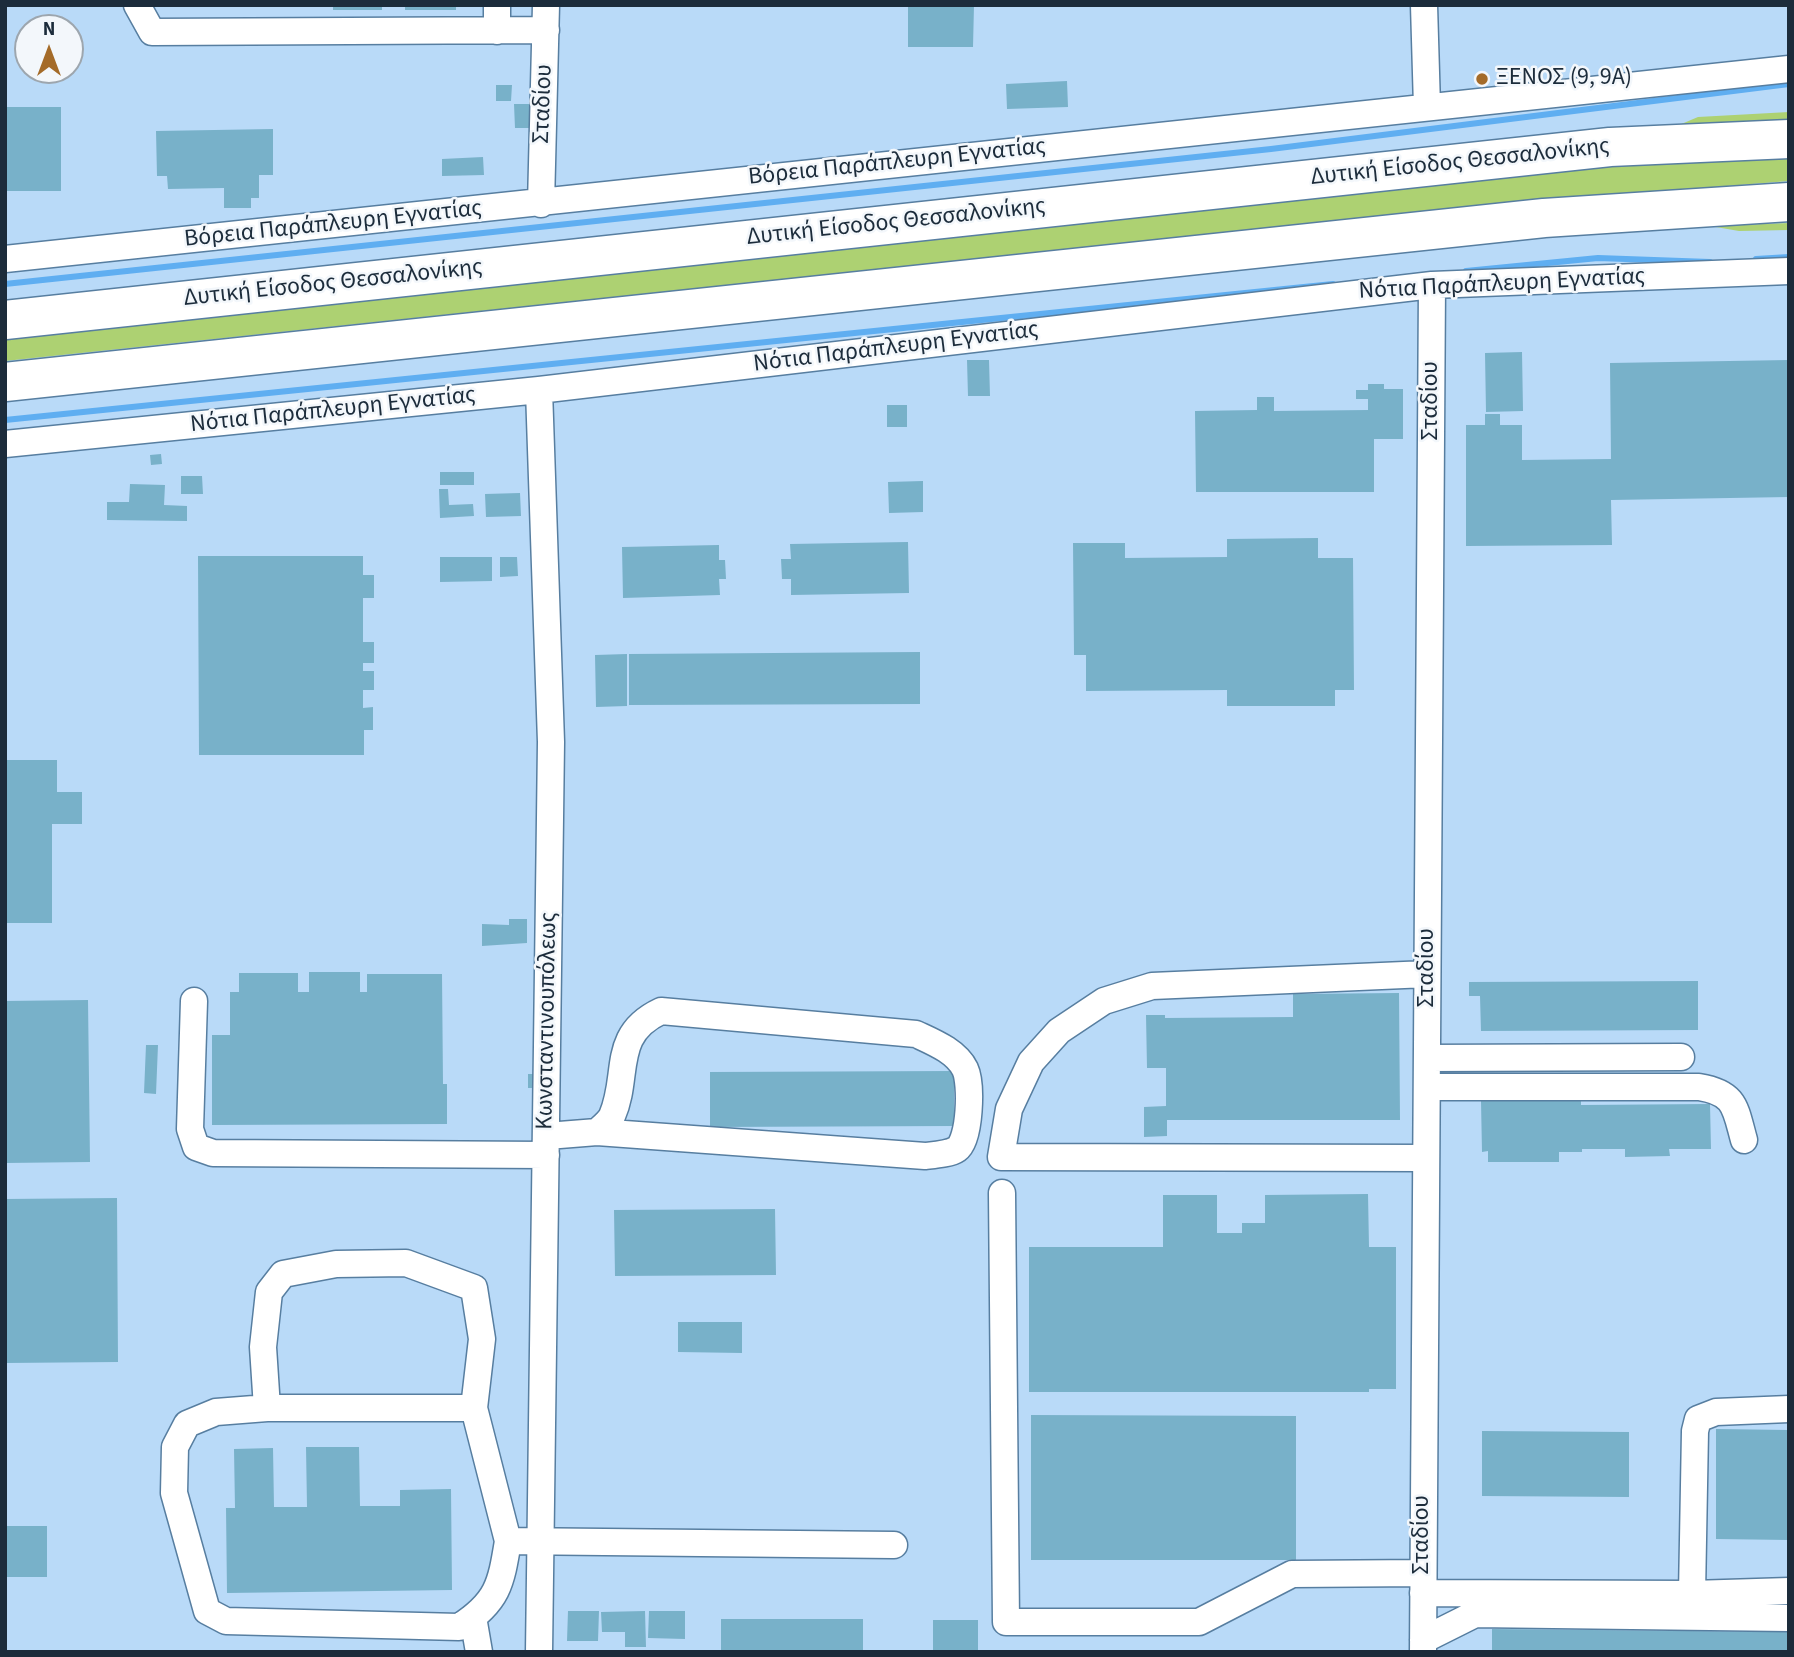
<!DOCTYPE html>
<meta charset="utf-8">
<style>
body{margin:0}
#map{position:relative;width:1794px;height:1657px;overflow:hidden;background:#b9daf8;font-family:"Source Sans 3",sans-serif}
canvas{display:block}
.frame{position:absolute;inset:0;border:7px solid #1c2c3b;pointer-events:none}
.north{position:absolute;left:14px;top:14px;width:70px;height:70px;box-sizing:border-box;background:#f3f7fb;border:2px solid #9da6ae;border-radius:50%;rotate:0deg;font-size:19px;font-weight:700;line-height:28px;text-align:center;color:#1c2c3b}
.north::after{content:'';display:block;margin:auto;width:24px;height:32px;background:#a46b29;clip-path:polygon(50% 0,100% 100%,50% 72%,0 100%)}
</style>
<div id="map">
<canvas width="1794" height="1657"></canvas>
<div class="frame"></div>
<div class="north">N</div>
</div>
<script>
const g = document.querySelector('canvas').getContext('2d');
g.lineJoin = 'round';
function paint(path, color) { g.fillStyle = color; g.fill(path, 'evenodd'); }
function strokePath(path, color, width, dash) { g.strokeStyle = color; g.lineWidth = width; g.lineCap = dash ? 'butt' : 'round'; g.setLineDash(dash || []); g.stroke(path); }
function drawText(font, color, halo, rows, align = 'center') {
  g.font = font + ' "Source Sans 3",sans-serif'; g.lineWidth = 5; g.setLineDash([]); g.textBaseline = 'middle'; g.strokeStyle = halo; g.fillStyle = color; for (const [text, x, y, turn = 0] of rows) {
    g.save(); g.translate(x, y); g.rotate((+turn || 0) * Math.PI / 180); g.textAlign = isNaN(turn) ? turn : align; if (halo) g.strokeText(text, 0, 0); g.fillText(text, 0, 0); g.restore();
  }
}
paint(new Path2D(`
 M1789 112V126L1660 133 1698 117Z
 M1789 152V181L1490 205 5 361V338L1604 167Z
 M1789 223V230L1739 231 1710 226Z`), '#add172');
strokePath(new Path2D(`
 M1756 259 1789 257
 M1466 271 1598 258 1710 262
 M5 284 1271 149 1789 84
 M5 420 1333 284`), '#5faef1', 6);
paint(new Path2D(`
 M333 5H382V10H333Z
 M405 5H456V10H405Z
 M908 5H974L973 47H908Z
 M1067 81 1068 107 1007 109 1006 84Z
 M496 85H512L511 101H496Z
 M514 104H529L530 128H515Z
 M5 107H61V191H5Z
 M273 129V175H259V198H251V208H224V188L168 189 167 176H157L156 131Z
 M483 157 484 175 442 176V159Z
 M1522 352 1523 411 1486 412 1485 353Z
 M967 360H989L990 396H968Z
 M1789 360V497L1611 500 1612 545 1466 546V425H1485V414H1500V425H1522V460L1611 459 1610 363Z
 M1368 384H1384V389H1403V439H1374V492H1196L1195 411 1257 410V397H1274V411L1368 410V399H1356V390H1368Z
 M887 405H907V427H887Z
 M161 454 162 464 151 465 150 455Z
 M440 472H474V485H440Z
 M181 476H202L203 494H181Z
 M923 481V512L889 513 888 482Z
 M130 484 165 485 164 505 187 506V521L107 520V502H129Z
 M439 489H448L449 505 473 504 474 516 440 518Z
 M520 493 521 516 486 517 485 494Z
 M1318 538V558H1353L1354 690H1335V706H1227V690L1086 691V655H1074L1073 543H1125V558L1227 557V539Z
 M908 542 909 593 791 595V579H782L781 559H791L790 544Z
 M719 545V560H725L726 579H719L720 595 623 598 622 547Z
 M198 556H363V575H374V598H363V642H374V663H363V671H374V690H363V708L373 707V730H364V755H199Z
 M440 557H492V581L440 582Z
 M500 557H517L518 576 500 577Z
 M920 652V704L629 705V654Z
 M627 654V706L596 707 595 655Z
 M5 760H57V792H82V824H52V923H5Z
 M509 919H527V943L482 946V924L509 925Z
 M309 972H360V992H367V974H442L443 1084H447V1124L212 1125V1035H230V992H239V973H298V992H309Z
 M1698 981V1030L1481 1031 1480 996H1469V982Z
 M1399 993 1400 1120H1167V1136L1144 1137V1107L1166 1106V1068H1147L1146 1015H1165V1018L1293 1017V994Z
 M88 1000 90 1162 5 1163V1001Z
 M146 1045H158L156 1094 144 1093Z
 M954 1071V1126L710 1127V1072Z
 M528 1074H545V1088H528Z
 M1581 1100V1105L1710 1104 1711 1149H1669L1670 1156 1625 1157V1149H1582V1152H1559V1162H1488V1151L1482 1152 1481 1101Z
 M1368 1194 1369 1247H1396V1389H1369V1392H1029V1247H1163V1195H1217V1233H1242V1223H1265V1195Z
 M117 1198 118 1362 5 1363V1199Z
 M775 1209 776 1275 615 1276 614 1210Z
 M678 1322H742V1353L678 1352Z
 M1031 1415 1296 1416V1560H1031Z
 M1716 1429 1789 1430V1540L1716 1539Z
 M1482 1431 1629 1432V1497L1482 1496Z
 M306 1447H359L360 1506H400V1490L451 1489 452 1590 227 1593 226 1508H235L234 1449 273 1448 274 1507H307Z
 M5 1526H47V1577H6Z
 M568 1611H599L598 1641H567Z
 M645 1611 646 1647H625V1632H602L601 1612Z
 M649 1611H685V1639L648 1638Z
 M721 1619H863V1652H721Z
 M933 1620H978V1652H933Z
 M1492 1629 1789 1632V1652H1492Z`), '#78b1c9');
const minor = new Path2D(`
 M137 5 152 32 546 30
 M497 5V31
 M1424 5 1427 107
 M541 204 546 5
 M5 259 1789 69
 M539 390 551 742 539 1652
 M5 444 539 390 1432 285 1789 271
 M194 1001 190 1129 196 1147 213 1153 546 1155
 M1427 1058 1681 1057
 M1427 1087H1699C1736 1093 1735 1108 1744 1140
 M547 1136 597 1132C601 1128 609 1122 612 1116 630 1075 610 1035 661 1011L916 1034C933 1042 956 1051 965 1069 972 1084 970 1140 957 1149 950 1154 934 1155 925 1156L597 1132
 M1426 1158 1001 1157 1009 1109 1031 1062 1059 1031 1104 1001 1152 986 1427 974
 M1002 1193 1006 1622H1199L1292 1574 1423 1573
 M267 1408 263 1347 269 1292 283 1274 336 1264 406 1263 474 1288 482 1339 474 1408 508 1541 894 1545
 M474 1408H267L216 1412 187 1424 175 1447 174 1493 207 1611 226 1621 459 1627C498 1602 501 1584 508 1541
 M1423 1593 1692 1594 1789 1591
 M1692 1594 1695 1431 1698 1419 1716 1412 1789 1409
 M473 1617 479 1652
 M1423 1640 1475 1614 1789 1618
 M1423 1652 1432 285`);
const highway = new Path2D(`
 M5 320 1610 147 1789 139
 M5 382 1544 218 1789 202`);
strokePath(minor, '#577ea0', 29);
strokePath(highway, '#577ea0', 41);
strokePath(minor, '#fff', 26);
strokePath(highway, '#fff', 38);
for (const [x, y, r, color] of [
 [1482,79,7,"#a46b29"]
]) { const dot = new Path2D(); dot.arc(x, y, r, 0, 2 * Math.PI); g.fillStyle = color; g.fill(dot); strokePath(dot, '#f3f7fb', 2.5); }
drawText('24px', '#1c2c3b', '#f3f7fb', [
 ["ΞΕΝΟΣ (9, 9Α)",1496,79]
], 'left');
drawText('24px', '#1c2c3b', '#f3f7fb', [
 ["Σταδίου",544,104,-88],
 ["Βόρεια Παράπλευρη Εγνατίας",897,163,-6],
 ["Δυτική Είσοδος Θεσσαλονίκης",1460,163,-6],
 ["Δυτική Είσοδος Θεσσαλονίκης",896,223,-6],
 ["Βόρεια Παράπλευρη Εγνατίας",333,225,-6],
 ["Δυτική Είσοδος Θεσσαλονίκης",333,284,-6],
 ["Νότια Παράπλευρη Εγνατίας",1502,285,-3],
 ["Νότια Παράπλευρη Εγνατίας",896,348,-7],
 ["Σταδίου",1432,401,-90],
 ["Νότια Παράπλευρη Εγνατίας",333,411,-6],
 ["Σταδίου",1428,968,-90],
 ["Κωνσταντινουπόλεως",548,1021,-89],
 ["Σταδίου",1423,1535,-90]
]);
</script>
